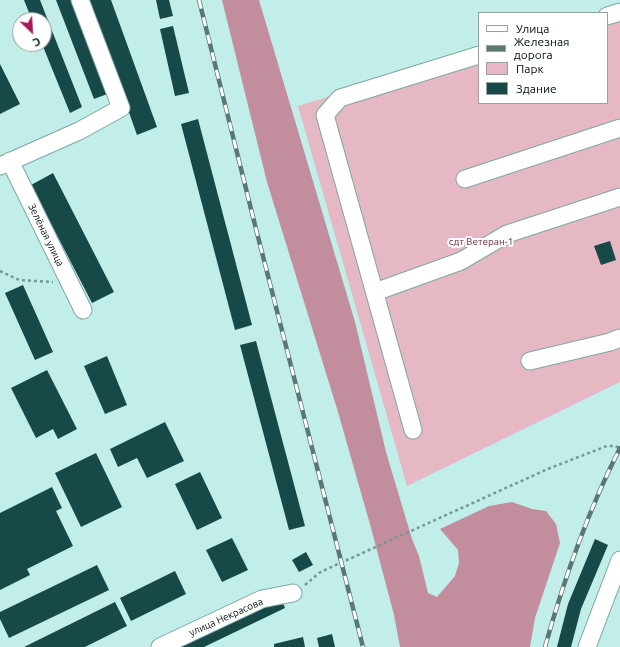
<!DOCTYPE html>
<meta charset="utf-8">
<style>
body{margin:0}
#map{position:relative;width:620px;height:647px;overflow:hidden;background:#c2eeea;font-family:Ubuntu,sans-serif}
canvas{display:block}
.legend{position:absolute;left:478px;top:12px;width:130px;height:92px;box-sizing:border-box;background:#fff;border:1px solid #9a9f9f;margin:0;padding:5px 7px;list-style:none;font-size:12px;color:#02100f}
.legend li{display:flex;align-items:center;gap:8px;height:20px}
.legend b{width:20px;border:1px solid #9a9f9f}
.north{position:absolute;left:12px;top:12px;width:40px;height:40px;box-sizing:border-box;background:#fff;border:1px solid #9a9f9f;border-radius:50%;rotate:155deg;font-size:11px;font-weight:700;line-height:16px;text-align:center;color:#02100f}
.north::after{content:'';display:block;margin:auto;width:14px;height:18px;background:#a61859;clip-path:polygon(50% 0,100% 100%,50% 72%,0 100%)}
</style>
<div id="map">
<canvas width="620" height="647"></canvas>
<ul class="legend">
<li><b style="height:5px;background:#fff"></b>Улица</li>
<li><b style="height:5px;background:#5b7775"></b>Железная дорога</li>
<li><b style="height:11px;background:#e5b8c4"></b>Парк</li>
<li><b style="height:11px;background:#164947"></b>Здание</li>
</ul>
<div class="north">С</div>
</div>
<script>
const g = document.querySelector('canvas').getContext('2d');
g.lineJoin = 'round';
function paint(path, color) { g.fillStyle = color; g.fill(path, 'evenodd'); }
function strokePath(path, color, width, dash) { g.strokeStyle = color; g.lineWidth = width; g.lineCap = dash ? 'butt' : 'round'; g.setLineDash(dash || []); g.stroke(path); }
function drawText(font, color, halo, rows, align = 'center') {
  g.font = font + ' Ubuntu,sans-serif'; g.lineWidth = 4; g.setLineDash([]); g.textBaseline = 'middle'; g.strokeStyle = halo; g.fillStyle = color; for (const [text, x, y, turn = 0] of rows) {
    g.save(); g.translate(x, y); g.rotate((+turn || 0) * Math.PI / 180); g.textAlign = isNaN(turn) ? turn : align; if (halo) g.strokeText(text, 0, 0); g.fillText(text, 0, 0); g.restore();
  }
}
paint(new Path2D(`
 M620 6V382L407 486 298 106 479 50V103H607V13H597Z`), '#e5b8c4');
paint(new Path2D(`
 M222 0H259L355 322 386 452 412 539 419 556 428 593 437 597 455 576 459 563 458 550 440 529 489 506 512 502 532 509 546 511 556 524 560 543 535 618 530 647H400L394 615 371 528 338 412 267 182Z`), '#c28d9d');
paint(new Path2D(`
 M24 0H40L47 18 82 107 70 113 42 44H44V20H32Z
 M56 0H72L110 93 94 99Z
 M89 0H111L157 127 137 135Z
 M156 0H169L173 16 160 19Z
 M173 26 189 93 175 96 160 29Z
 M0 64 20 104 0 114Z
 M198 119 252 325 235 330 181 124Z
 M53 173 114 292 92 303 31 185Z
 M610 241 616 260 601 265 594 246Z
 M23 285 53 352 35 360 5 293Z
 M256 341 305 526 289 530 240 345Z
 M107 356 127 405 105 414 84 366Z
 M47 370 77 429 58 439 53 429 36 438 11 388Z
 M165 422 184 461 147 478 137 458 118 467 110 449Z
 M96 453 122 507 81 527 55 473Z
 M200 472 222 518 197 530 175 484Z
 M52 487 62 508 56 511 73 546 27 569 30 575 0 590V513Z
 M232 538 248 570 222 582 206 550Z
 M595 539 608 545 581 609 571 647H557L568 604Z
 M306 552 313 565 299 572 292 560Z
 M97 565 109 590 9 638 0 619V612Z
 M175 571 186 594 131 621 120 598Z
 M281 598 285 608 204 647H169Z
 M115 602 127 626 85 647H24Z
 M332 634 335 647H319L317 638Z
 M303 637 305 647H274V644Z`), '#164947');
const minor = new Path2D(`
 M607 16 620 12
 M10 161 83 310
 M0 166 79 131 121 108 80 0
 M465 179 620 128
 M375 292 461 261 507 234 620 197
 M530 361 610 342 620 338
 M413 430 325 115 340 98 479 55
 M160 647 262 599 293 593
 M587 647 620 560`);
strokePath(minor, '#7da7a3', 19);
strokePath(new Path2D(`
 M0 271 19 280 53 282
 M305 585 319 573 327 569 550 468 607 446H614L620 448`), '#769794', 2.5, [3, 3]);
strokePath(minor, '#fff', 17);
const rail = new Path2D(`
 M199 0 256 229 363 647
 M545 647C564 579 588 511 620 448`);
strokePath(rail, '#5b7775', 4.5);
strokePath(rail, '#fff', 3, [9]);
drawText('10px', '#02100f', '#fff', [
 ["Зелёная улица",46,235,64],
 ["улица Некрасова",226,617,-24]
]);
drawText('10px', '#6b2941', '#fff', [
 ["сдт Ветеран-1",481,242]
]);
</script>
